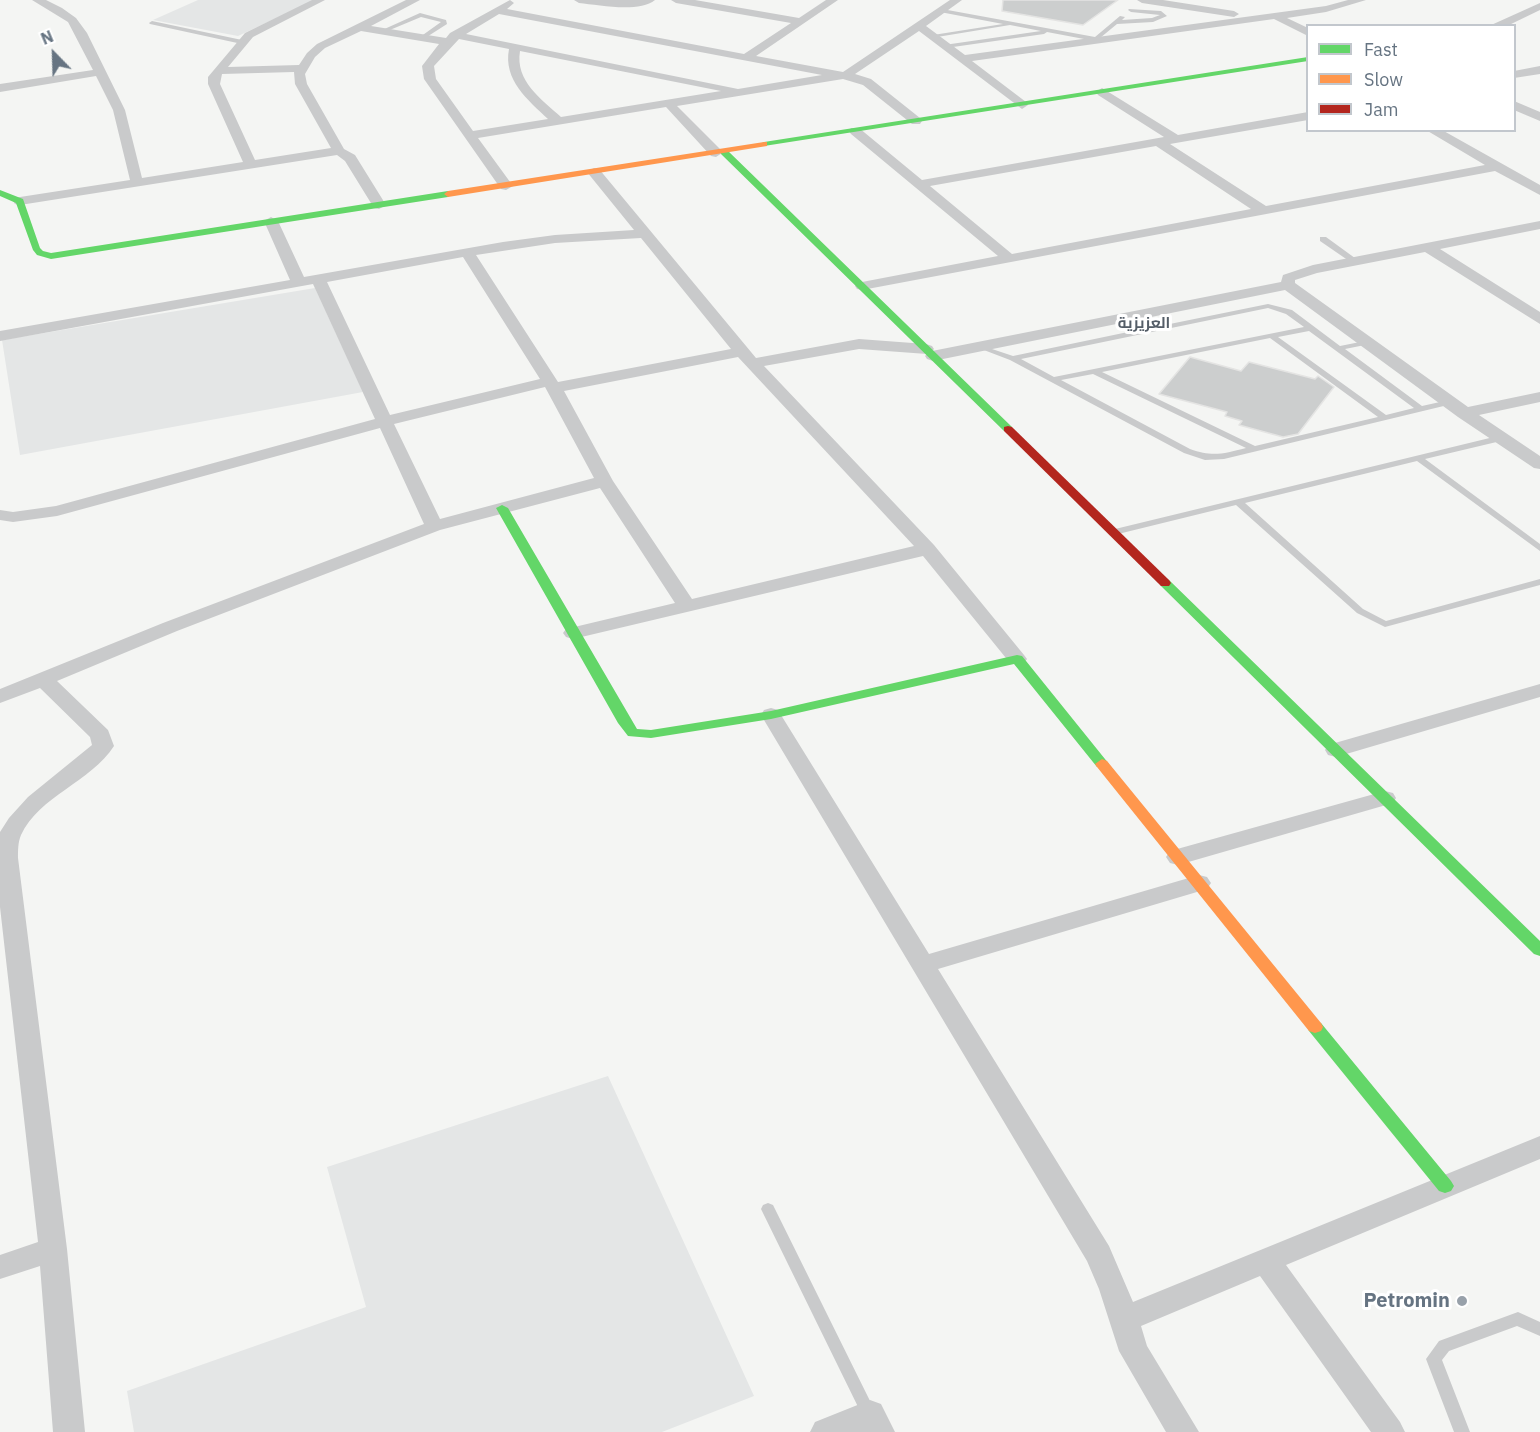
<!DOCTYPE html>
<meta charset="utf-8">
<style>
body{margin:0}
#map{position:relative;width:1540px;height:1432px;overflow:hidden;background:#f4f5f3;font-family:"IBM Plex Sans",sans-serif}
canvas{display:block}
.legend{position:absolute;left:1306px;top:24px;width:210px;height:108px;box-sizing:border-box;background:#fff;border:2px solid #c2c7cd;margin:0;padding:8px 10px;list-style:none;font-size:18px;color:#667482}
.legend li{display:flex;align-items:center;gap:12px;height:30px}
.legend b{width:30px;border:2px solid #c2c7cd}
.north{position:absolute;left:24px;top:24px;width:60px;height:60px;-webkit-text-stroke:4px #fff;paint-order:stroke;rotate:337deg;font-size:16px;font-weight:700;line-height:24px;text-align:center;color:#667482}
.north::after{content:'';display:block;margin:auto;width:21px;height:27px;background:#667482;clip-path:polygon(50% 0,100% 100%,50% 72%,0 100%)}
</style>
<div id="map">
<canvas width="1540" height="1432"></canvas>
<ul class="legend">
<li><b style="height:8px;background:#63d668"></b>Fast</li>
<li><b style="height:8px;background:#ff974d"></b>Slow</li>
<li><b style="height:8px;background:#b3261e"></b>Jam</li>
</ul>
<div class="north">N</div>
</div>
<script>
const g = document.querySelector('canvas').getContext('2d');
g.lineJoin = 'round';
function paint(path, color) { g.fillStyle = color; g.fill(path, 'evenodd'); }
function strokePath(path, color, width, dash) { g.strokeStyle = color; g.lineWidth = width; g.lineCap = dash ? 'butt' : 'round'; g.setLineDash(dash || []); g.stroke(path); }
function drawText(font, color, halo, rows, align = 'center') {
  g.font = font + ' "IBM Plex Sans",Cairo,sans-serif'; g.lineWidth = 6; g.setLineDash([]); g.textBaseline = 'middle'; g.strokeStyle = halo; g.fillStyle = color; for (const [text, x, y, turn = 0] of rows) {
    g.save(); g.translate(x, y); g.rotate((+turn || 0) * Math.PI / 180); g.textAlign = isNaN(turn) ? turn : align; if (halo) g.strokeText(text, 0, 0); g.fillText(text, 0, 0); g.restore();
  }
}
paint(new Path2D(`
 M198 0H315L238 36 153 20Z
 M315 288 363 392 20 455 2 340Z
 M608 1076 754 1396 662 1432H134L127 1391 366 1307 327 1167Z`), '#e4e6e6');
const building = new Path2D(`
 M1003 0H1118L1083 25 1002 11Z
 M1190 357 1241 371 1249 362 1315 379 1318 376 1334 387 1298 434 1283 437 1239 425 1242 421 1225 416 1227 412 1159 394Z`);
paint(building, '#cccece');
strokePath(building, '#e4e4e3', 1.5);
paint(new Path2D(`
 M942 9 1095 37 1120 16 1125 17 1122 20 1152 18 1160 15 1131 12 1128 10 1129 9 1161 11 1167 16 1153 22 1117 24 1100 38 1103 40 1100 42 1047 32 1044 34 946 48 944 47V45L1041 31 1010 25 931 38V36L933 35 1003 24 940 12V10Z
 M420 13 446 20 447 24 422 40 420 39V37L441 22 421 17 385 32 380 31Z
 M152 21 242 40 245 42 242 44 150 24 149 23Z
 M1320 237H1326L1359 261 1352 263 1320 241Z
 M1268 304 1292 310 1340 346 1370 340V344L1345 349 1422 406 1449 400 1453 402 1452 404 1224 459 1205 460 1184 453 1010 360 976 347 980 345 1013 356 1152 327 1137 317V313H1140L1160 326ZM1268 308 1286 314 1304 327 1054 377 1021 359ZM1309 331 1414 408 1386 415 1278 337ZM1270 338 1378 417 1255 446 1102 372ZM1093 374 1246 448C1223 454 1212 457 1190 449L1061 380Z
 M1502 435 1505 436V440L1425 459 1540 544V551L1417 461 1245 503 1363 609 1386 621 1540 579V585L1385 627 1357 613 1236 505 1114 535 1109 532 1111 530Z
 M768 1203 773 1205 874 1409 877 1414 874 1419 869 1421 864 1419 761 1209 763 1205Z
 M1518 1312 1540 1322V1336L1517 1326 1449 1351 1442 1360 1470 1432H1454L1426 1359 1439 1341Z`), '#c9cacb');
paint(new Path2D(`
 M32 0H46L62 8 76 18 87 33 125 110 142 178 243 162 208 84V77L245 33 312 0H325L253 37 228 67 299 65 307 53 317 44 406 0H420L371 26 446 38 450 33 510 0 514 3 507 9 744 54 791 23 676 3 671 0H695L799 18 826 0H838L756 56 843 72 950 0H962L926 26 965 55 1326 6 1348 0H1366L1326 12 1287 18 1308 28V36L1274 19 972 61 1026 102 1028 105 1022 109 919 31 855 74 871 79 920 118 922 121 920 124H912L863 85 843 79 677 106 721 150 722 153 716 157 711 156 666 107 478 138 513 186 506 190 501 189 424 79 422 66 439 44 361 31 325 48 315 57 305 74 307 84 344 149 355 155 386 205 379 209 374 208 345 161 337 155 20 205 15 204 13 201 15 198 20 197 130 180 113 110 96 76 0 92V84L93 70 68 22ZM499 14 822 75 738 89 466 34ZM459 39 509 49C503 80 528 100 548 119L473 131 436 79 434 66ZM520 51 721 91 561 117C541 99 515 81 520 51ZM294 72 295 84 331 148 255 160 220 84 222 74Z
 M574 0H655C639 13 599 5 579 3Z
 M1137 0H1163L1234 11 1239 14 1234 17 1142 3Z
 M1540 3V10L1507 26H1489Z
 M1540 66V74L1514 78V71Z
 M1102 88 1178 135 1308 112V120L1170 144 1266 206 1485 165 1426 130H1442L1540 185V195L1495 171 862 290 857 289 855 286 857 283 862 282 998 256 851 134 849 131 851 128H859L922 180 1164 137 1098 95 1096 92ZM1156 146 1251 209 1012 254 930 186Z
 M1514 101 1540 112V121L1514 110Z
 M594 168 599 169 756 358 859 339 926 344 932 346 934 349 932 351 1281 282 1283 275 1313 265 1540 221V229L1440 249 1540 312V324L1425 252 1317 273 1295 280V283L1468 407 1540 392V402L1479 415 1540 456V469L1534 468 1458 417 1285 290 933 361 927 359 925 356 927 354 859 349 764 366 934 545 1024 655 1027 659 1024 663H1010L923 556 573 639 566 637 563 633 566 629 675 603 600 488 440 530 177 631 57 681 108 730 114 746C91 782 39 796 21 835 18 842 18 850 18 858L67 1249 85 1432H53L40 1266 0 1279V1255L38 1242 0 907V832L9 818 28 797 92 745 90 737 40 688 0 703V689L163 623 424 524 380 428 57 516 13 522 0 520V510L13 512 56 506 375 419 313 284 0 341V331L290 280 264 221 271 217 278 221 304 277 503 242 555 235 634 230 587 172ZM641 238 731 349 558 382 476 255 555 243ZM463 257 540 379 390 415 327 282ZM738 357 914 546 692 599 613 481 564 391ZM545 387 594 478 440 519 394 424Z
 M1540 684V697L1336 757 1328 755 1325 750 1328 745Z
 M771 708 778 710 781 715 929 954 1199 875 1207 877 1211 883 1207 889 938 969 1109 1246 1133 1302 1540 1136V1159L1286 1265 1400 1422 1405 1432H1371L1260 1276 1141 1326 1147 1346 1199 1432H1166L1119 1351 1099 1289 1087 1261 761 715 764 710Z
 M1385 791 1393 793 1396 798 1393 803 1178 865 1170 863 1166 857 1170 851Z
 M870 1400 881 1404 895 1432H810L815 1422Z`), '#c9cacb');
paint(new Path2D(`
 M1308 57V61L764 146 760 144 764 142Z
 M721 150H727L1012 427V431H1004L721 154Z
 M0 190 23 199 40 248 43 251 51 253 448 191 452 194 448 197 51 259 37 255 33 250 16 203 0 196Z
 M502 505 508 508 637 729 651 730 771 711 1017 655 1022 656 1109 764 1107 767H1097L1014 664 771 719 651 738 628 736 618 723 496 508Z
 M1165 579 1169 580 1540 941V956L1534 954 1161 586 1159 583Z
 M1315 1021 1321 1023 1451 1181 1454 1186 1451 1191 1445 1193 1439 1191 1309 1031 1307 1027 1309 1023Z`), '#63d668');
paint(new Path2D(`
 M764 142H767V146L448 197 444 194 448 191Z
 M1102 759 1107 761 1321 1023 1323 1027 1321 1031 1315 1033 1309 1031 1097 767 1095 764Z`), '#ff974d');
paint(new Path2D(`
 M1008 426 1012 427 1169 580 1171 583 1169 586H1161L1004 431V427Z`), '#b3261e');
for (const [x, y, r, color] of [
 [1462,1301,6,"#98a1aa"]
]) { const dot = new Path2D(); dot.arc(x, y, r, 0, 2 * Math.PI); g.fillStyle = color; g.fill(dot); strokePath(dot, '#fff', 2); }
drawText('bold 15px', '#545d67', '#fff', [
 ["العزيزية",1144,324]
]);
drawText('bold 20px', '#667482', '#fff', [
 ["Petromin",1450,1301]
], 'right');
</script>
